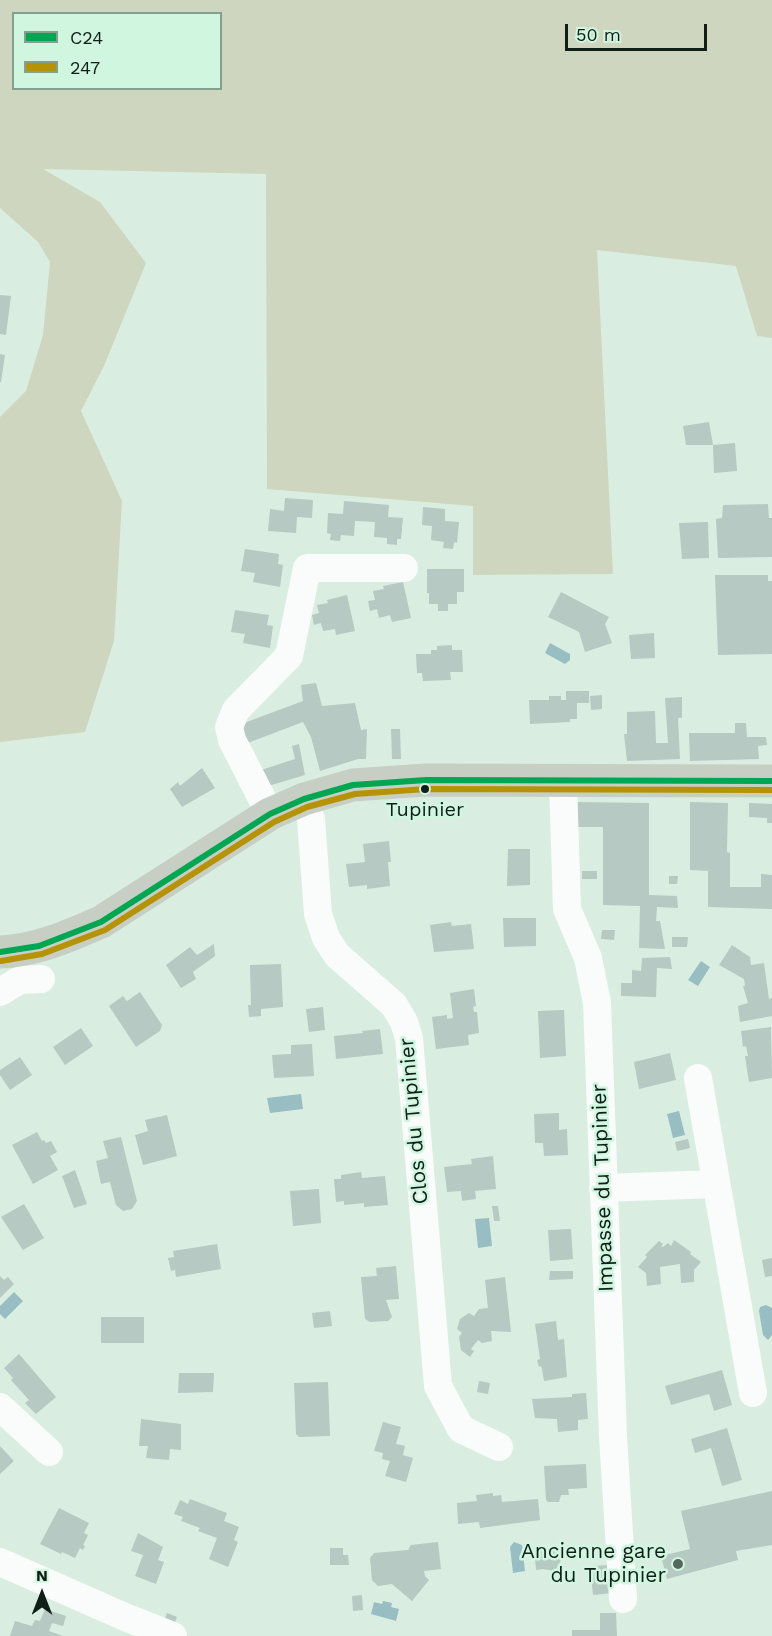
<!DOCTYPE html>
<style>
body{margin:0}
#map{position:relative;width:772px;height:1636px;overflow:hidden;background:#d9eee1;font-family:"Work Sans",sans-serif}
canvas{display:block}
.legend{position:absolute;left:12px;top:12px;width:210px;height:78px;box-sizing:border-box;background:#d1f6e0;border:2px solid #84a090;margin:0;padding:8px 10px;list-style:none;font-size:18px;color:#101e17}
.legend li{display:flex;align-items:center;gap:12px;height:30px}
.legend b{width:30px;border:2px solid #84a090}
.north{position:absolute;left:12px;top:1564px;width:60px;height:60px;-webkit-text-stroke:4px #d1f6e0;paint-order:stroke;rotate:0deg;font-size:16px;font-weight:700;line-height:24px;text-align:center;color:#101e17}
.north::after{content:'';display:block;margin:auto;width:21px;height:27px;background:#101e17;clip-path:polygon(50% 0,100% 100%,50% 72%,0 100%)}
.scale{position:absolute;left:565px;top:24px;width:142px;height:27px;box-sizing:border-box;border:3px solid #101e17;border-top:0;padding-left:8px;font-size:18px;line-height:21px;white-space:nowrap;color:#101e17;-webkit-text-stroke:4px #d1f6e0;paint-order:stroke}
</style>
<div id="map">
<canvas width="772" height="1636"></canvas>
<ul class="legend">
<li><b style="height:8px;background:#00a651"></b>C24</li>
<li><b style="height:8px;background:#b69207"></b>247</li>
</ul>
<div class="north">N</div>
<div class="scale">50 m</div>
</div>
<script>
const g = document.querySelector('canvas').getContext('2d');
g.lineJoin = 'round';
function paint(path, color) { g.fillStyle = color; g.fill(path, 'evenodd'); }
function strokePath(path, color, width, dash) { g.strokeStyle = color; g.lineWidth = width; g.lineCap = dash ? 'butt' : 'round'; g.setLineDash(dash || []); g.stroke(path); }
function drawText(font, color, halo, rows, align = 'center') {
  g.font = font + ' "Work Sans",sans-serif'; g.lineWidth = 5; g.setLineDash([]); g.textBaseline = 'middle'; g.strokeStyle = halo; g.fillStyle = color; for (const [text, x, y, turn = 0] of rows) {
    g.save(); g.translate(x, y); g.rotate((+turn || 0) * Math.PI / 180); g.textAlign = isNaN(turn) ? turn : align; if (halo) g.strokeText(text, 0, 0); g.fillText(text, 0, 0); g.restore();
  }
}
paint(new Path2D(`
 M0 0H772V338L757 336 736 266 597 250 613 574 473 575V506L267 489 266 174 43 169 100 202 146 263 104 366 81 411 122 501 114 641 85 732 0 742V417L26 391 43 335 50 262 38 242 0 208ZM14 14H220V88H14Z`), '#cfd6bf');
paint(new Path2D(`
 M550 643 570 654V660L565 664 545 653Z
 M701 961 710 967 698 986 688 980Z
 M301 1094 303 1109 270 1113 267 1098Z
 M679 1111 685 1135 673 1138 667 1114Z
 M489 1218 492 1246 478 1248 475 1219Z
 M14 1292 23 1301 5 1319 0 1314V1306Z
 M766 1305 772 1308V1335L768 1340 763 1335 759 1311 760 1307Z
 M514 1542 522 1545 525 1571 513 1573 510 1547Z
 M383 1601 392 1603 391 1607 399 1609 396 1621 371 1614 374 1602 382 1604Z`), '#98bdc2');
paint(new Path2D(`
 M0 295 11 296 6 335 0 334Z
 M0 354 5 355 1 382H0Z
 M709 422 713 445H686L683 426Z
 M735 443 737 471 714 473 713 445Z
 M285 498 313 500 312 518 297 517 296 533 268 531 270 509 284 511Z
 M344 501 389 505 388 517 403 518 401 539H397V545L387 544V538L374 537 375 522 355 521 354 536 341 535 340 541 330 540 331 534 327 533 328 513 343 514Z
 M768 504 769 518H772V557L718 558 716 519 722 518 723 505Z
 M423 507 445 509V521L459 522 457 543 454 542 453 549 443 548 444 542 431 540 432 526 422 525Z
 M708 522 709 558 682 559 679 523Z
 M245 549 279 554 278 564 283 565 280 587 253 582 255 573 241 571Z
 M427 569H464V592H457V604H448V611H438V604H429V593H427Z
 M715 575H768V581H772V654L718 655Z
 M403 582 411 618 392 622 390 615 379 618 377 609 370 611 368 601 375 600 373 591 384 589 383 586Z
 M561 592 609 617 605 624 612 643 585 652 579 632 548 617Z
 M347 595 355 631 336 635 335 629 323 631 321 623 314 625 312 615 319 613 317 605 328 603 327 600Z
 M235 610 269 615 267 625 273 626 270 648 243 643 245 634 231 632Z
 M654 633 655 658 631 659 629 635Z
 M452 645V650H462L463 672H450L451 680 423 681 422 673H417L416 654H431V650H437V646Z
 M316 683 322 706 355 703 361 730 367 729 366 759H358L320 771 311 737 303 722 245 744 236 726 303 701 301 685Z
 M566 691H589V703H577V719H570V722L530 724 529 700H549V696H561V700H566Z
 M602 695V709L591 710 590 696Z
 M682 697V718H678L680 759 627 761 624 734H627V712L655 711 656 743H668L665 698Z
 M735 723H746L747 737H766L767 745 758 746 759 759 690 761 689 733H735Z
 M391 729H400L401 759H392Z
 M299 744 305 775 265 787 258 771 295 759 292 746Z
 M202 768 215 788 182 807 170 789 178 782 180 786Z
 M574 802 649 803V895L677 896 678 908 657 907 656 921H660L665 949 639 948 640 906 603 905V827H574Z
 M690 802 728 803 727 852 730 853V887H761V874L772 875V909L708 907V871L690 870Z
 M749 803 772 804V823H767V818L749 817Z
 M389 841 391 862H388L390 886 367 889V885L349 887 346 864 365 862 363 844Z
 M508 849H530V885L507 886Z
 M582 871H597V879H582Z
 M669 876H678L677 884H669Z
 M503 918H536V946L504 947Z
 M451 922 452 926 471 924 474 949 434 952 430 925Z
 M602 930H615L614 940 601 939Z
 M672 937H688L687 947H672Z
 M214 944 215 956 193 972 196 979 181 988 166 965 190 947 197 955Z
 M732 945 750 957 751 965 764 963 769 999 772 998V1016L740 1022 738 1006 748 1003 743 986H745L744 979 719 965Z
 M670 957 672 969 657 968 656 997 621 996V983H632V970L641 971 642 958Z
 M281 964 283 1007 261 1009V1016L249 1017 248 1005H251L250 965Z
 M474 989 476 1006 473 1007 474 1012H477L479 1033 468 1035 469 1045 436 1049 432 1017 447 1015V1019L453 1018 450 993Z
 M140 992 162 1025 160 1031 136 1047 109 1006 123 996 127 1001Z
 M323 1007 325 1030 309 1032 306 1009Z
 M564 1010 566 1056 540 1058 538 1011Z
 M771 1027 772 1078 749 1082 745 1056H748L746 1046 743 1047 741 1031Z
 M81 1028 93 1046 65 1065 53 1047Z
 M380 1029 383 1054 336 1059 334 1036 363 1033 362 1031Z
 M312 1044 314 1076 274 1078 272 1055 291 1054V1045Z
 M670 1053 676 1080 639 1089 634 1062Z
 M20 1057 32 1075 10 1090 0 1075V1070Z
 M559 1113V1130L567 1129 568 1155 544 1156 543 1143H535L534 1114Z
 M167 1115 177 1156 143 1165 135 1135 148 1131 145 1120Z
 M37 1132 42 1141 44 1140 46 1143 51 1141 57 1152 50 1156 58 1170 33 1184 12 1145Z
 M121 1137 137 1201 132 1209 123 1211 116 1205 110 1182 101 1184 96 1161 108 1158 103 1141Z
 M688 1139 690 1148 677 1151 675 1142Z
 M493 1156 496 1189 475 1191 476 1199 462 1201 461 1191 447 1192 444 1167 472 1164 471 1159Z
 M75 1170 87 1204 74 1208 62 1176Z
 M361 1172 362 1178 385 1176 388 1205 364 1207V1203L344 1205V1201L336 1202 334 1179H341V1175Z
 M319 1189 321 1223 293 1226 290 1191Z
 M24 1204 44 1238 23 1250 1 1217Z
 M492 1206H498L500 1221H494Z
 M571 1229 573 1259 550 1261 548 1230Z
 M674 1240 691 1252 690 1254 701 1262 694 1270V1282L681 1283 680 1264 660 1267 661 1284 647 1286 646 1273 638 1267 647 1257 645 1255 659 1241 663 1244 661 1246 663 1247 668 1243 671 1246Z
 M217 1244 221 1269 176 1277 175 1270 171 1271 168 1258 174 1257 173 1251Z
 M772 1258V1276L765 1277 762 1260Z
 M396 1266 399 1299 386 1300 392 1317 388 1321 370 1322 365 1319 361 1277 377 1276 376 1268Z
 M550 1271H573V1279L549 1280Z
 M0 1276 4 1280 8 1277 14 1284 0 1298Z
 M505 1277 511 1332 491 1331 492 1341 482 1343 478 1340 471 1349 474 1351 470 1357 461 1350 459 1337 462 1333 457 1329 460 1319 469 1313 474 1316 479 1309 488 1308 485 1280Z
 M330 1311 332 1326 314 1328 312 1313Z
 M101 1317H144V1343H101Z
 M556 1321 558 1340 564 1339 567 1377 544 1381 542 1369 541 1366 539 1367 537 1360 540 1359 535 1324Z
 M19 1354 56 1397 36 1414 25 1403 29 1400 11 1380 13 1378 4 1368Z
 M722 1370 732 1405 714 1411 709 1394 671 1405 665 1386Z
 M179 1373H214L213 1392 178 1393Z
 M479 1381 490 1383 488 1394 477 1392Z
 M328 1382 330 1436 299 1437 296 1434 294 1383Z
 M586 1393 588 1419 578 1420V1430L558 1432 557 1419 535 1418 532 1399 572 1397V1394Z
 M141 1419 181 1424V1450L170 1449 169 1460 146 1458 148 1446H139Z
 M383 1422 401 1427 396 1444 405 1446 403 1455 413 1458 406 1482 385 1476 390 1461 382 1459 383 1453 374 1451Z
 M727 1428 742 1480 722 1486 711 1448 695 1453 691 1439Z
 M0 1446 14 1461 0 1474Z
 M586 1464 587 1488 568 1489 569 1495H561L559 1502H548L546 1500 544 1466Z
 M772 1491V1545L736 1551 738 1560 667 1579 661 1556 690 1549 681 1511Z
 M493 1493V1496L501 1495 502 1502 538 1499 540 1520 480 1528 479 1522 458 1524 457 1503 477 1501 476 1495Z
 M190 1499 227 1513 224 1521 239 1527 234 1540 238 1542 228 1567 209 1559 217 1538 198 1531 200 1528 181 1521 183 1517 174 1514 180 1500 188 1504Z
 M59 1508 89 1523 84 1533 88 1535 83 1545 85 1546 83 1550 80 1548 75 1558 62 1552 61 1554 40 1544Z
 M138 1533 163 1547 158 1560 164 1562 156 1584 135 1576 143 1555 131 1551Z
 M438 1542 441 1569 424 1571 425 1576 429 1580 412 1601 392 1584 378 1586 372 1580 370 1558 374 1553 408 1550 411 1545Z
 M540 1546 564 1555 555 1571 543 1569 536 1570 534 1547Z
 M330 1548H343V1555H348L349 1565H330Z
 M610 1565 613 1593 593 1595 590 1566Z
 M362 1595 363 1610 353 1611 352 1596Z
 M45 1609 66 1616 63 1626 52 1623 49 1631 63 1636H10L15 1621 32 1626 35 1620 40 1621Z
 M167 1613 177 1617 173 1628 163 1624Z
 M600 1613H616L617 1636H572V1630H600Z`), '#b6c9c2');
strokePath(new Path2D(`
 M563 781 567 909 588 958 597 1003 613 1436 623 1599
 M304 799 311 819 318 914 326 938 337 955 394 1005 404 1022 409 1038 438 1386 461 1429 499 1447
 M270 814 232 740 229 727 236 710 289 656 307 568H404
 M0 992 20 980 41 979
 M698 1078 753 1393
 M603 1188 716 1184
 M0 1407 49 1452
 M0 1562 125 1617 173 1636`), '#f9fcfa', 28);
strokePath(new Path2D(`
 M0 952C35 951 69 936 101 922L270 814 304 799 353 785 426 780 772 781`), '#c7cfc5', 33);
strokePath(new Path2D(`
 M0 952 39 946 101 922 270 814 304 799 353 785 426 780 772 781`), '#00a651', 6);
strokePath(new Path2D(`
 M1 961 42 954 105 930 274 822 307 807 355 794 426 789 772 790`), '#b69207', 6);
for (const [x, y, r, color] of [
 [425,789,5,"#101e17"],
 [678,1564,6,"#56675e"]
]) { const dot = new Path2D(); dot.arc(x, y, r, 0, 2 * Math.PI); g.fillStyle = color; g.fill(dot); strokePath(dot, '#d1f6e0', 2); }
drawText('20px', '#101e17', '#d1f6e0', [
 ["Tupinier",425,810]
]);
drawText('21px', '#101e17', '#d1f6e0', [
 ["Clos du Tupinier",414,1121,-95],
 ["Impasse du Tupinier",603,1188,-92]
]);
drawText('21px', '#101e17', '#d1f6e0', [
 ["Ancienne gare",666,1552],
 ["du Tupinier",666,1576]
], 'right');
</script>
